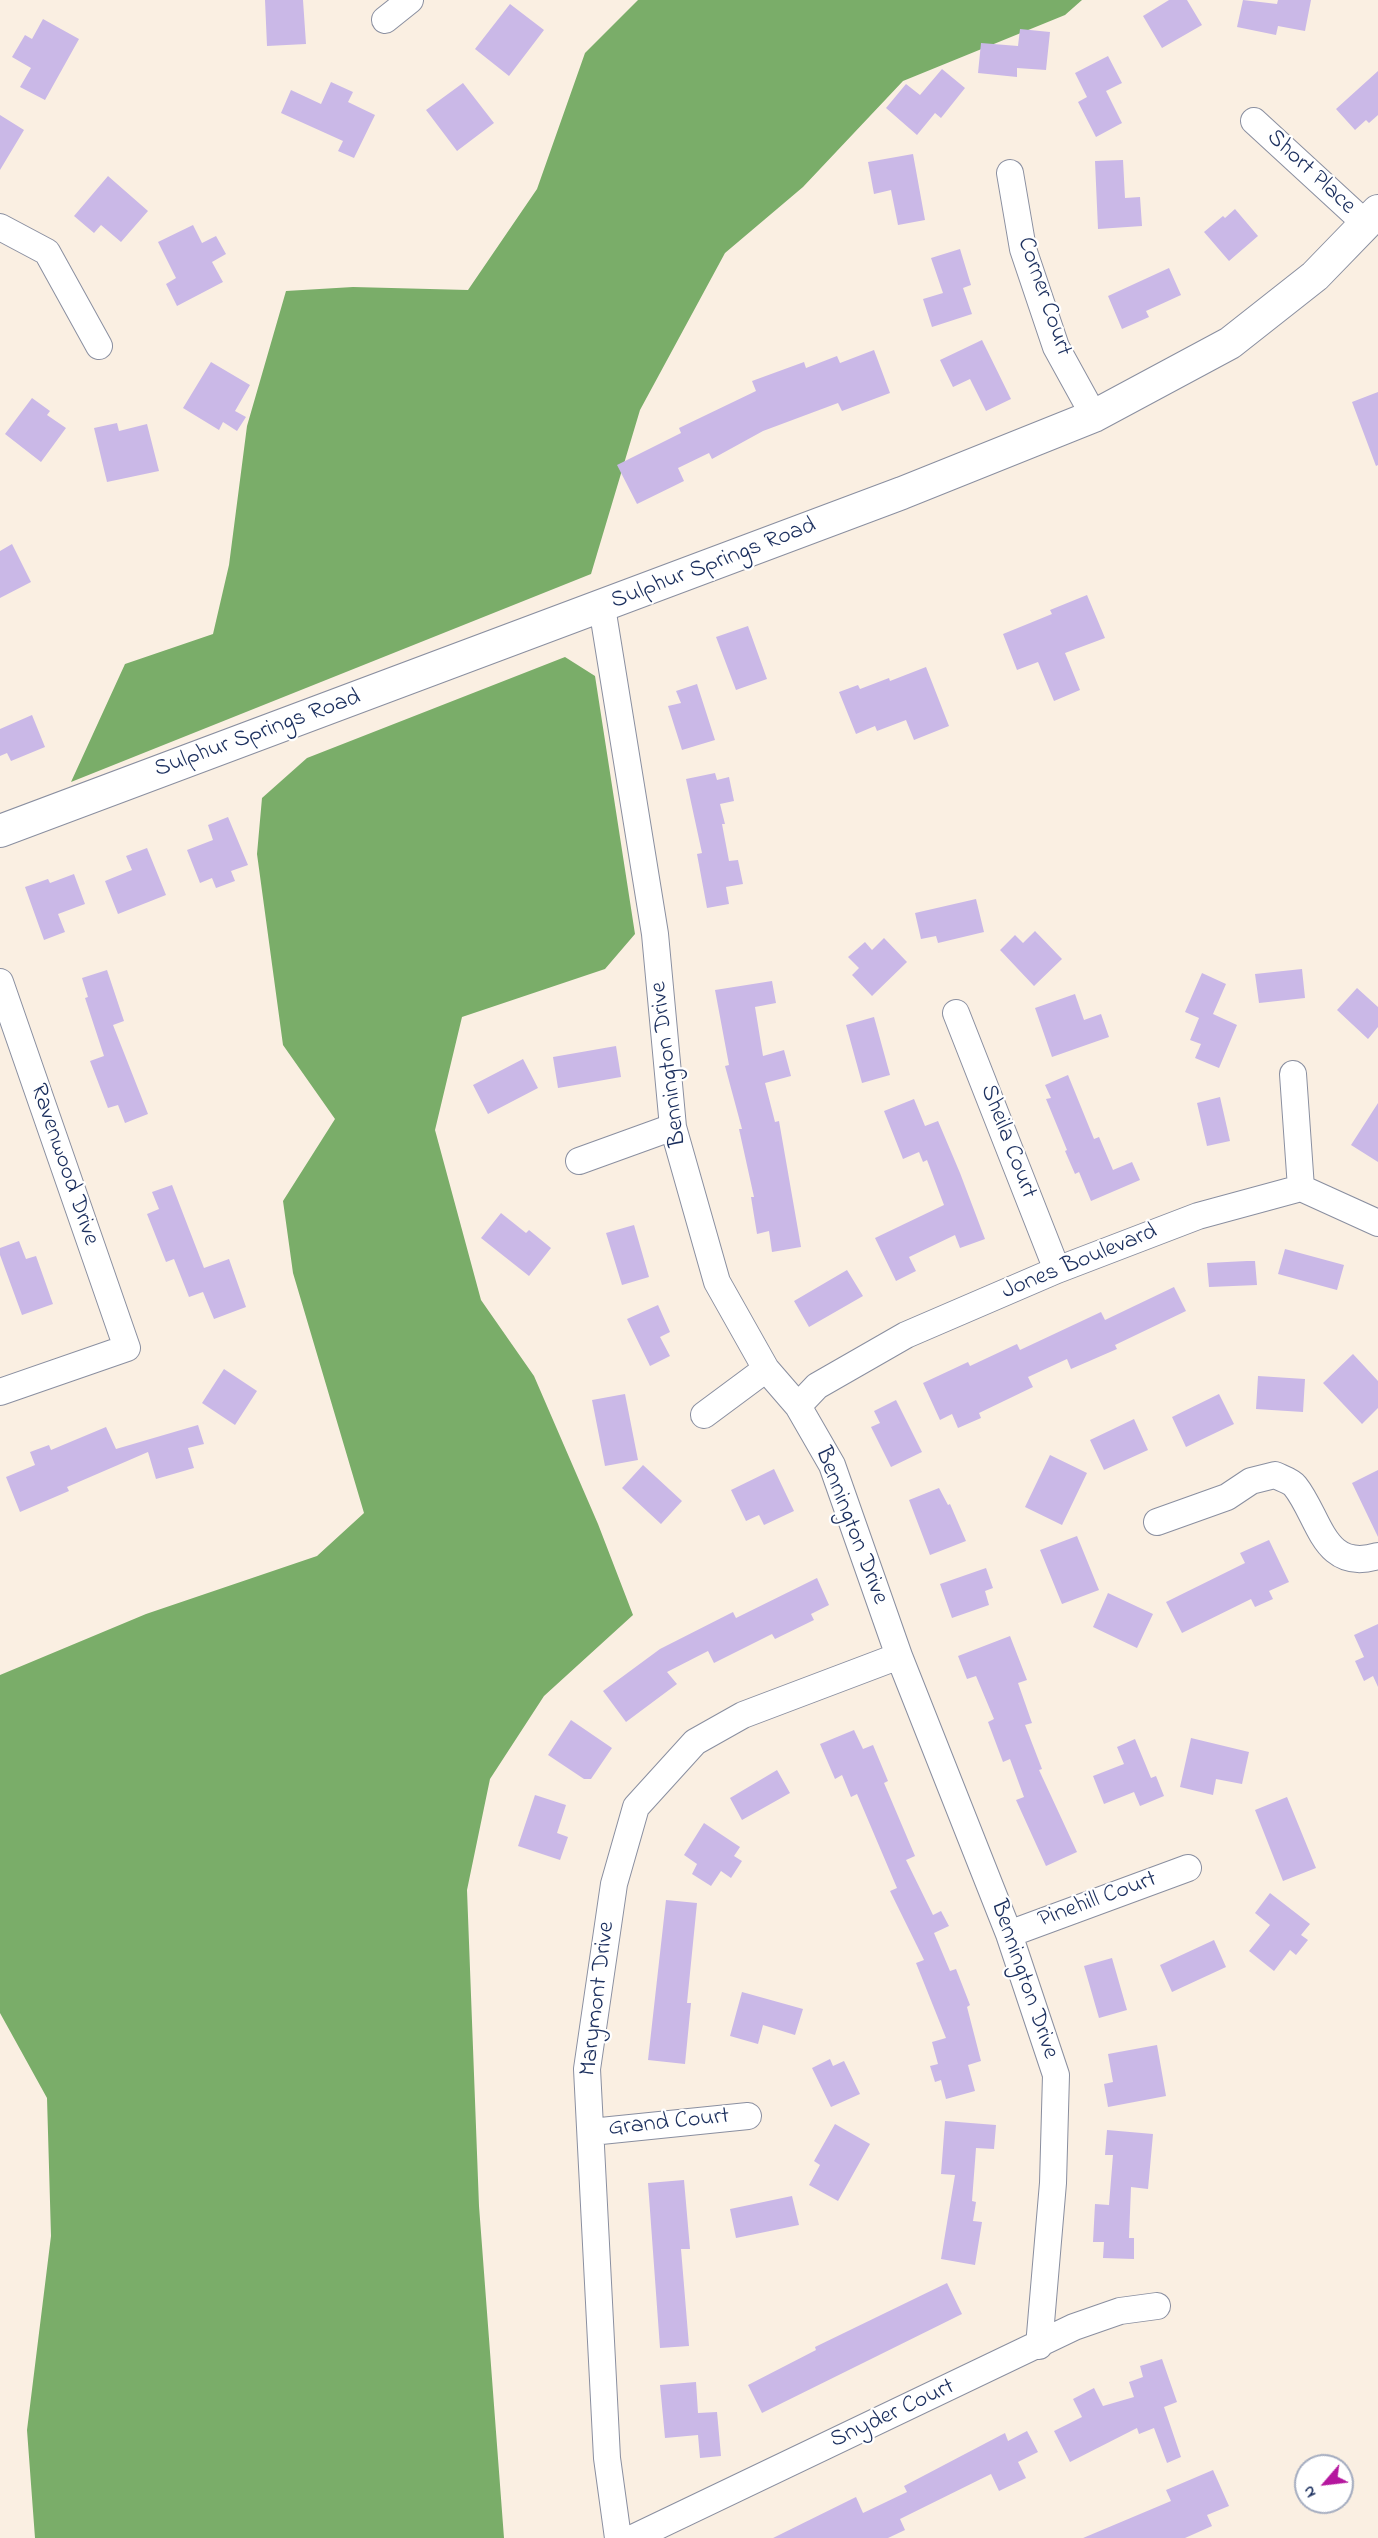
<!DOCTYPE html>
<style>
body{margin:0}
#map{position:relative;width:1378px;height:2538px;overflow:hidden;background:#faefe2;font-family:"Indie Flower",sans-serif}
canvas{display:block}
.north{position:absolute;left:1294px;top:2454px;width:60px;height:60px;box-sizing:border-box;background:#fff;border:2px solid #a4acbf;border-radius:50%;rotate:242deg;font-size:16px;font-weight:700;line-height:24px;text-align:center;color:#1b2f5e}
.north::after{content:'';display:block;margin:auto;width:21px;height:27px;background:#b5179e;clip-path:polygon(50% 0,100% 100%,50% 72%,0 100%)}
</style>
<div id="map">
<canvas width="1378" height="2538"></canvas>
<div class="north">N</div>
</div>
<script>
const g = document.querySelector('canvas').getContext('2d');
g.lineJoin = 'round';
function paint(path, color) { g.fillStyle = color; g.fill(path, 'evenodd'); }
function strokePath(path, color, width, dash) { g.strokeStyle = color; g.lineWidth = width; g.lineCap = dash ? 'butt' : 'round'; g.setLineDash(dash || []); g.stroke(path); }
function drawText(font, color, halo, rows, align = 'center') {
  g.font = font + ' "Indie Flower",sans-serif'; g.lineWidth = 4.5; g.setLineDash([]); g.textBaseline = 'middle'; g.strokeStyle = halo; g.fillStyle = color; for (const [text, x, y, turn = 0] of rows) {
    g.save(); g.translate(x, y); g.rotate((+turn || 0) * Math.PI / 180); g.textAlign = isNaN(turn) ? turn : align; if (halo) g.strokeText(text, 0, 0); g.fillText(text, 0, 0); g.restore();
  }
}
paint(new Path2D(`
 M638 0H1082L1065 15 903 81 803 187 725 253 640 410 591 574 71 782 125 664 213 634 229 565 247 426 286 291 353 287 468 290 537 189 585 53Z
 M565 657 595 676 635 934 605 969 462 1017 435 1130 481 1300 534 1376 598 1524 633 1615 544 1696 490 1779 467 1890 479 2206 504 2538H35L27 2430 51 2236 47 2098 0 2013V1675L146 1614 317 1556 364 1513 293 1273 283 1201 335 1119 283 1045 257 854 262 798 307 758Z`), '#7aad69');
paint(new Path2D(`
 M265 0H303L306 44 267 46Z
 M1169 0H1187L1202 25 1162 48 1143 16Z
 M1243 0 1277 4 1278 0H1311L1305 31 1278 26 1276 35 1237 27Z
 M510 4 544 30 509 76 475 49Z
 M43 19 79 39 45 100 20 87 31 68 12 57 25 35 32 39Z
 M1020 29 1050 32 1046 70 1017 68V77L978 73 981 43 1018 46Z
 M1108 56 1122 83 1106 91 1122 123 1096 137 1078 102 1087 97 1075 73Z
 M942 69 965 88 941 118 935 113 917 135 886 108 906 84 920 95Z
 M1378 71V115L1369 123 1366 120 1355 130 1336 109Z
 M331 82 353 92 348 102 375 115 354 158 338 151 343 141 281 113 291 90 321 104Z
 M463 83 494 123 457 151 426 110Z
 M0 115 24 130 0 170Z
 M913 154 925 220 898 225 891 190 874 194 868 162Z
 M1123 160 1125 198 1140 197 1142 226 1098 229 1095 161Z
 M108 176 148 211 121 242 101 225 94 233 74 216Z
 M1235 209 1258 236 1229 261 1204 232 1223 216 1225 218Z
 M193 225 202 243 216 236 226 254 212 262 223 282 177 306 166 284 176 278 158 242Z
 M960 249 971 285 963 288 972 314 932 327 923 299 943 293 931 258Z
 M1169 268 1181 295 1146 311 1149 317 1122 329 1108 296Z
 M982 340 1011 399 986 411 970 379 953 387 940 360Z
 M874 350 890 393 842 411 838 403 763 431 712 459 709 453 678 468 684 481 637 504 617 465 681 433 679 428 756 391 752 381 804 362 806 368 837 356 840 363Z
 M211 362 250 385 235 411 246 417 237 431 223 422 219 430 183 408Z
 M1378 392V465L1376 466 1352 402Z
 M32 398 50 411 47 415 66 428 41 462 5 434Z
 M117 423 119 431 147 424 159 471 107 482 94 428Z
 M12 544 31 582 0 598V551Z
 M1087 595 1105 638 1065 653 1080 690 1054 701 1038 662 1017 670 1003 634 1052 614 1050 610Z
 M748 626 767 679 736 690 716 637Z
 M926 667 949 726 914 740 906 720 877 731 875 726 856 734 839 692 858 685 860 689 889 678 890 681Z
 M697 684 715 740 682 750 668 706 681 703 676 691Z
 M32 715 45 747 11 761 7 753 0 756V729Z
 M715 773 717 780 729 777 734 801 720 804 725 824H722L729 861 738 860 743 884 726 887 729 904 707 908 697 854 702 853 686 779Z
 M228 817 248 865 231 871 235 881 216 888 212 878 200 883 187 850 213 840 208 825Z
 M147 848 166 895 118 914 105 881 132 870 126 856Z
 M74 874 85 904 58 914 65 932 44 940 25 887 48 879 50 883Z
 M976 899 984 932 938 943 936 936 921 939 915 913Z
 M1035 931 1062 959 1034 986 1000 950 1015 935 1023 943Z
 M884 938 907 962 872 996 852 975 859 968 848 957 865 942 872 950Z
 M1302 969 1305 998 1259 1003 1255 974Z
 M107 970 124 1021 113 1025 148 1114 125 1123 118 1105 108 1108 90 1061 104 1056 85 998 88 997 82 978Z
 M1202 973 1226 984 1213 1014 1237 1025 1219 1068 1195 1058 1201 1044 1190 1040 1199 1018 1185 1012Z
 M772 981 776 1003 755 1007 763 1056 784 1050 791 1076 765 1083 775 1122 779 1121 801 1247 772 1252 769 1231 757 1234 751 1197H754L739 1129H742L725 1066 729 1065 715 990Z
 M1357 988 1378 1007V1027L1368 1039 1337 1010Z
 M1075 994 1084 1020 1101 1014 1109 1037 1052 1057 1035 1008Z
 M874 1017 890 1075 862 1083 846 1025Z
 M616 1046 621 1077 558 1088 553 1057Z
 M523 1059 538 1088 488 1114 473 1085Z
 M1068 1075 1094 1139 1099 1137 1113 1170 1132 1162 1140 1180 1091 1201 1079 1172 1075 1174 1065 1151 1067 1150 1046 1099 1051 1098 1045 1085Z
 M1220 1097 1230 1141 1207 1146 1197 1103Z
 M914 1099 925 1126 938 1121 960 1173 985 1239 960 1248 955 1235 909 1257 916 1271 896 1281 875 1238 944 1205 927 1160 923 1162 919 1152 903 1159 884 1111Z
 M1378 1103V1162L1351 1145Z
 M172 1185 204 1268 229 1259 246 1307 214 1319 203 1292 189 1297 174 1259 166 1262 147 1214 159 1209 152 1192Z
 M501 1213 526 1233 529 1230 551 1248 529 1276 481 1238Z
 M634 1225 649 1277 622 1285 606 1233Z
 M19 1241 26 1259 36 1256 53 1304 22 1315 0 1255V1248Z
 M1285 1249 1344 1265 1337 1290 1278 1274Z
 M1247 1261H1255L1257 1285 1209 1287 1207 1263Z
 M847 1270 863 1296 809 1327 794 1301Z
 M1174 1287 1186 1311 1115 1345 1117 1349 1071 1369 1067 1359 1028 1377 1033 1387 979 1413 981 1418 958 1428 952 1414 940 1420 923 1383 968 1362 970 1366 1017 1344 1020 1350 1101 1312 1105 1320Z
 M658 1305 670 1332 660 1337 670 1356 650 1366 627 1319Z
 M1353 1354 1378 1381V1408L1362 1424 1323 1383Z
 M224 1369 257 1391 235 1425 202 1403Z
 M1258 1376 1305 1379 1303 1412 1256 1409Z
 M625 1394 638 1460 605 1466 592 1400Z
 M1219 1394 1234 1424 1186 1447 1172 1417Z
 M896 1400 922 1452 891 1467 871 1427 880 1423 874 1411Z
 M1134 1419 1148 1450 1104 1470 1090 1440Z
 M198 1425 204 1444 188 1448 194 1468 156 1479 148 1452 67 1487 69 1491 20 1512 6 1477 35 1465 30 1452 49 1445 51 1450 106 1427 116 1449Z
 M1050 1455 1087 1473 1062 1525 1025 1507Z
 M643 1465 682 1501 661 1524 622 1488Z
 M774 1469 794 1511 764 1525 759 1515 746 1521 731 1490Z
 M1378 1470V1537L1352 1483Z
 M939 1488 948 1505 950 1504 966 1541 930 1555 909 1500Z
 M1077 1536 1099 1590 1062 1604 1040 1550Z
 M1269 1540 1289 1582 1269 1591 1273 1599 1255 1607 1251 1599 1182 1633 1166 1602 1245 1563 1240 1553Z
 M986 1568 993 1588 985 1591 989 1605 952 1618 940 1584Z
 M817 1578 829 1605 811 1614 814 1620 775 1639 772 1634 714 1663 708 1651 667 1672 677 1684 626 1722 603 1691 660 1649 733 1612 736 1618Z
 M1108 1593 1153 1614 1137 1648 1093 1627Z
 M1378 1624V1687L1373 1676 1364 1681 1355 1661 1364 1657 1354 1635Z
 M1010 1636 1027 1680 1018 1683 1032 1723 1025 1725 1042 1769 1039 1770 1077 1852 1046 1866 1016 1800 1024 1797 1010 1759 1003 1762 988 1722 994 1719 976 1676 967 1679 958 1656Z
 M571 1720 612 1748 591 1779H584L548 1755Z
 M854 1730 863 1749 873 1745 888 1781 884 1783 915 1856 906 1860 933 1915 941 1911 949 1926 934 1933 950 1971 956 1969 970 2005 967 2007 981 2061 968 2065 975 2091 946 2099 941 2080 935 2082 930 2066 938 2064 932 2042 946 2038 916 1963 924 1960 890 1891 897 1888 857 1794 851 1797 842 1775 835 1779 820 1744Z
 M1191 1738 1249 1752 1242 1784 1216 1779 1213 1795 1180 1787Z
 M1135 1739 1151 1778 1156 1776 1164 1796 1140 1806 1134 1792 1104 1804 1093 1776 1124 1764 1117 1747Z
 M777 1770 790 1793 742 1820 730 1798Z
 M535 1795 566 1805 557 1833 568 1837 560 1860 518 1846Z
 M1287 1797 1316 1868 1283 1881 1255 1810Z
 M704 1823 740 1847 734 1856 742 1861 731 1878 721 1871 711 1886 692 1874 697 1864 684 1855Z
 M1270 1893 1310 1924 1301 1935 1308 1940 1296 1955 1290 1950 1274 1971 1249 1951 1270 1925 1255 1913Z
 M666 1900 697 1903 687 2003H691L685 2064 648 2060Z
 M1214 1940 1226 1967 1172 1992 1160 1965Z
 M1112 1958 1127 2010 1099 2018 1084 1966Z
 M742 1992 803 2009 795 2035 763 2025 758 2044 730 2036Z
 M1157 2045 1166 2096 1108 2107 1104 2084 1113 2082 1108 2054Z
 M830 2059 833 2066 844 2061 860 2094 831 2107 812 2068Z
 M945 2121 996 2125 994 2149 976 2148 972 2201 976 2202 973 2221 982 2222 975 2265 941 2259 955 2175 941 2174Z
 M835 2124 870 2144 838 2201 809 2185 820 2165 814 2161Z
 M1107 2130 1153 2134 1148 2189 1131 2187 1129 2238H1134V2259L1103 2258 1104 2242H1093L1095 2204 1109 2205 1113 2155H1105Z
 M684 2180 690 2249H681L689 2346 660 2348 648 2183Z
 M792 2196 799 2225 736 2238 730 2209Z
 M947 2283 962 2314 762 2413 748 2385 816 2350 815 2347Z
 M1162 2359 1177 2402 1164 2407 1181 2457 1167 2463 1154 2428 1139 2434 1137 2428 1070 2462 1054 2431 1082 2417 1073 2399 1094 2388 1103 2406 1134 2397 1129 2382 1143 2377 1140 2366Z
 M696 2382 698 2413 717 2412 721 2456 700 2458 698 2435 665 2438 660 2385Z
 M1027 2431 1038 2452 1018 2462 1026 2478 999 2491 991 2474 900 2519 905 2530 888 2538H773L856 2497 863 2513 907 2492 904 2486 1005 2433 1008 2441Z
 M1213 2470 1229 2506 1207 2515 1212 2526 1185 2538H1083L1171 2501 1166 2490Z`), '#cab8e7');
const minor = new Path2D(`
 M385 20 410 0
 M1254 121 1366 224
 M1010 173 1023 249 1056 347 1094 416
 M0 227 47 252 99 346
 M602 607 655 934 673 1127 717 1282 766 1369 798 1406 832 1465 899 1656 1009 1934 1056 2075 1053 2183 1039 2346
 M0 982 127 1348 0 1392
 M956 1013 1057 1270
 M1293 1074 1301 1188
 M579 1161 673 1127
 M798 1406 817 1386 906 1335 1057 1270 1198 1216 1301 1188 1378 1223
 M704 1415 766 1369
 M1157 1522 1227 1497 1251 1481 1275 1475C1281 1478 1291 1481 1295 1486 1320 1517 1323 1573 1378 1556
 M1009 1934 1188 1868
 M591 2132 748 2116
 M618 2538 607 2458 587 2069 614 1884 636 1807 695 1742 743 1715 899 1656
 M633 2538 1074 2327 1120 2311 1157 2306`);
const tertiary = new Path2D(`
 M0 831 902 493 1094 416 1230 343 1315 276 1378 211`);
strokePath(minor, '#8a8fa0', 28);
strokePath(tertiary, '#8a8fa0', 34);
strokePath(minor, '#fff', 26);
strokePath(tertiary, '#fff', 32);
drawText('24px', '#1b2f5e', '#fff', [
 ["Short Place",1310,173,43],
 ["Corner Court",1043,297,71],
 ["Sulphur Springs Road",714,565,-21],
 ["Sulphur Springs Road",258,735,-20],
 ["Bennington Drive",670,1064,-97],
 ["Sheila Court",1007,1142,69],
 ["Ravenwood Drive",63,1165,71],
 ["Jones Boulevard",1080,1263,-22],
 ["Bennington Drive",850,1526,69],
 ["Pinehill Court",1098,1901,-20],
 ["Bennington Drive",1023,1980,71],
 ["Marymont Drive",599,1999,-83],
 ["Grand Court",669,2124,-6],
 ["Snyder Court",893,2415,-25]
]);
</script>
